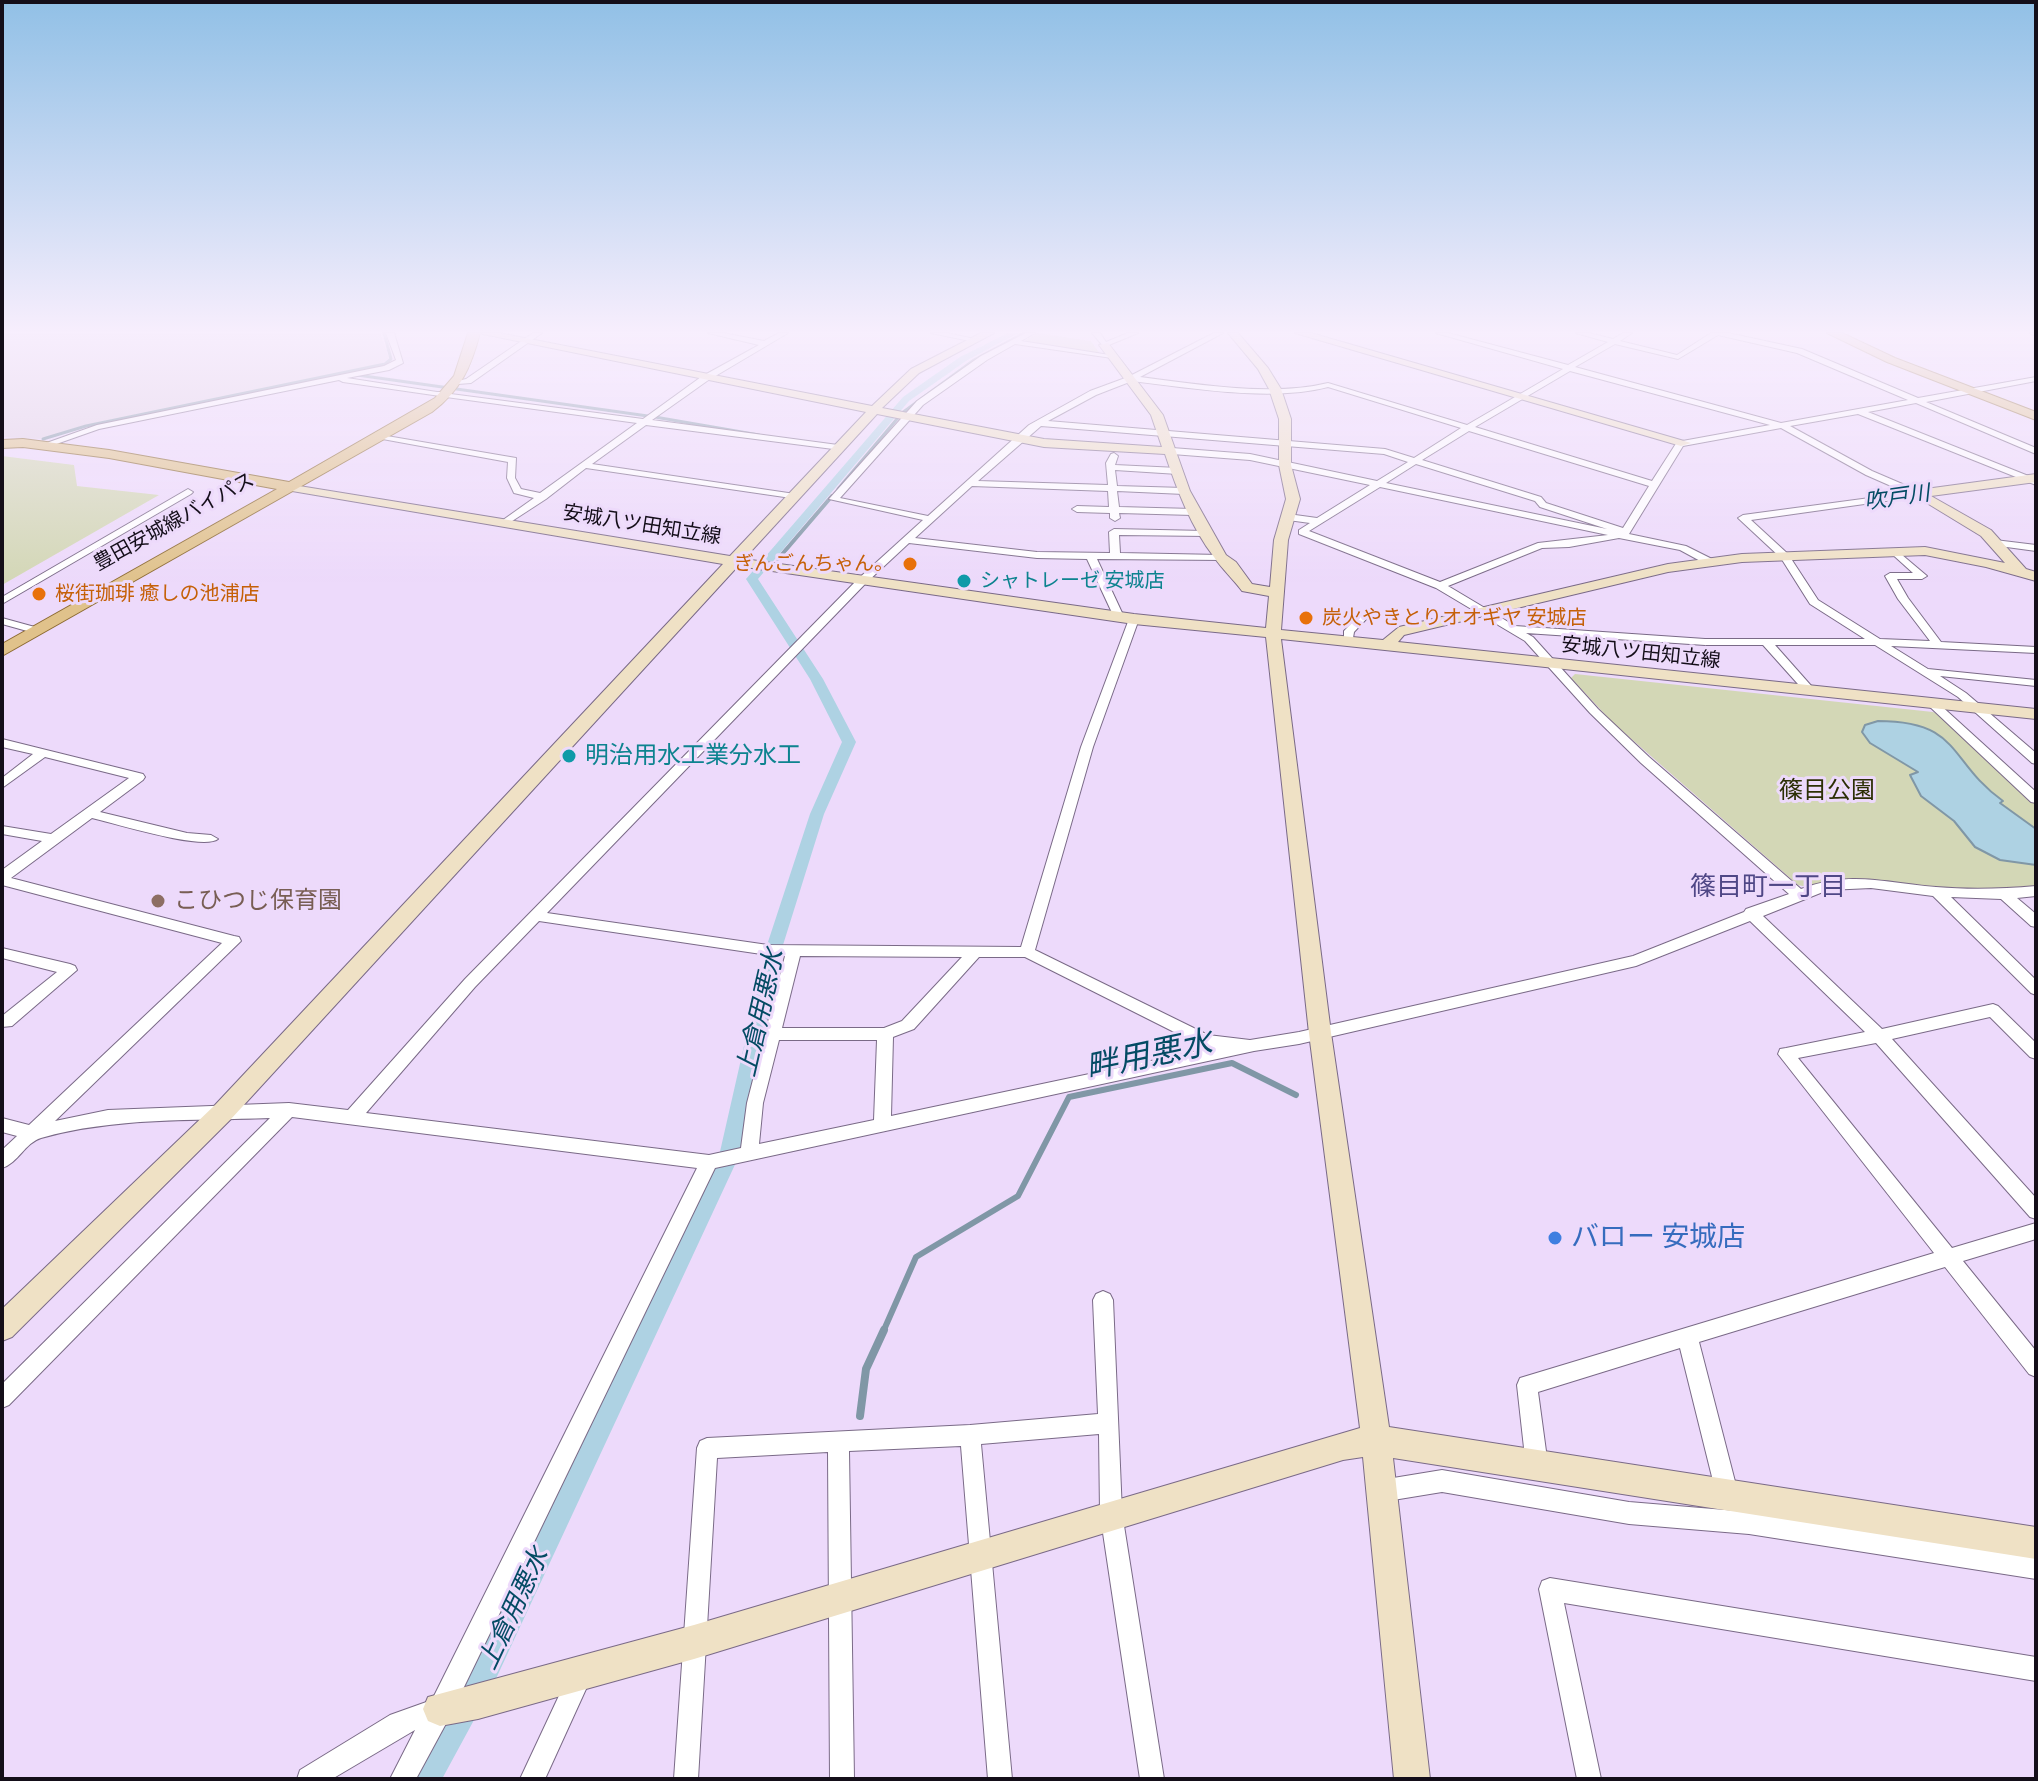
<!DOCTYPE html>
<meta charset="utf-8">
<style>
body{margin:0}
#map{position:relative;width:2038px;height:1781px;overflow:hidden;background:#eddafb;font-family:Cabin,sans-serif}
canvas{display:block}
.frame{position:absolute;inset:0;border:4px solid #140e19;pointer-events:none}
</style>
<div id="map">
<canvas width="2038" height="1781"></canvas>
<div class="frame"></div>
</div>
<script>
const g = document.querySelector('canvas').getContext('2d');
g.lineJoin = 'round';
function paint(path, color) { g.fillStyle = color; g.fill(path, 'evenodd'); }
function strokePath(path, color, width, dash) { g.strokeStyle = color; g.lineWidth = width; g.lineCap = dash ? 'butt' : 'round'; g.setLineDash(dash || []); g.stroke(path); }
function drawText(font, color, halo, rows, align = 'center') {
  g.font = font + ' Cabin,"Noto Sans JP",sans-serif'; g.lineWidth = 6; g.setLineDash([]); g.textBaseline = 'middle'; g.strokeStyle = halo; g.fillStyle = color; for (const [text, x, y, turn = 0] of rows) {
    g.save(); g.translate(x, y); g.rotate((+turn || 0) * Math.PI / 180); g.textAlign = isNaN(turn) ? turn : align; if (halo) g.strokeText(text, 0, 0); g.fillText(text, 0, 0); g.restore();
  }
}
paint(new Path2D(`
 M2 333H380L389 358 378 366 85 425 41 439 2 437Z`), '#e2d3e5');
paint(new Path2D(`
 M1037 333 1091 341 1100 354 1023 342Z
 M2 456 74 465 77 486 159 495 2 585Z
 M1575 674 1933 712 1940 715 2036 803V886L1995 890 1946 888 1852 879 1807 887 1798 885 1612 722 1571 678Z`), '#d3d7b6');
const water = new Path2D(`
 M1878 721C1962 721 1948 762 2003 801L2000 803 2036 829V865L2000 860 1975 847 1954 821 1921 796 1910 775 1918 772 1870 743 1862 732 1865 725Z`);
paint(water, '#aed2e3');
strokePath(water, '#8097a6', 2);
strokePath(new Path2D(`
 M343 373 655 417 759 435
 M43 439 86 426 385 364 391 359 384 333
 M838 489 902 413 974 360 1024 333
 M830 498 832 496`), '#8097a6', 3);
strokePath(new Path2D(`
 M778 559 832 496`), '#8097a6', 4);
strokePath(new Path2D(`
 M883 1332 916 1257 1018 1196 1069 1097 1232 1063 1296 1095`), '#8097a6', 6);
strokePath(new Path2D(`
 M860 1416 866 1369 884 1330`), '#8097a6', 8);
paint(new Path2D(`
 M1008 333H1018L966 361 909 401 758 579 823 679 856 742 824 814 783 945 739 1156 493 1685 442 1779H413L473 1665 719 1156 767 945 810 814 842 742 810 679 746 579 903 397 960 357Z`), '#aed2e3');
const street = new Path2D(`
 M386 333H394L403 363 389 370 347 378 437 392H440V396L343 382 339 380 99 429 45 448 38 446 97 425 384 366 396 360Z
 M533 333H542L471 383 458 384 454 382 466 379Z
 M708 333H723L764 341 779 333H788L707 381 652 420 838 445 841 446V450L646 425 592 464 795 494 800 497 798 499 586 468 546 499 506 525 503 524V520L534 498 514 493 507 478 508 462 377 438 381 435 516 458 515 478 521 489 540 493 637 423 446 397 442 395 443 393 643 419 701 377 759 345Z
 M931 333H947L979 340 975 342Z
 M1026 333H1035L1021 341 1116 356 1112 358 1015 344 987 360 923 405 840 498 928 516 1029 425 1090 391 1128 377 1214 333H1223L1140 377C1198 384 1270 397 1328 383L1467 425 1563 369 1436 333H1448L1568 365 1608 342 1576 333H1589L1613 339 1623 333H1632L1620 341 1677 355 1711 333H1728L1802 349 1918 398 2036 377V381L1926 402 2036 448V454L1916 403 1868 412 2036 479V485L1858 414 1790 426 1872 471 1921 492V496L1751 520 1788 554 1818 600 1880 639 1930 641 1898 599 1885 576 1890 573H1913L1892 554 1890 552 1895 549 1927 576 1922 579H1897L1908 598 1941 642 2036 647V653L1891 646 1928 669 2036 680V686L1940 676 1966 693 2036 753V764L2032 763 1958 697 1875 645H1775L1814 689 1816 691 1810 694 1806 693 1763 645H1705L1526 633 1533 637 1598 709 1649 757 1801 889C1850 870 1887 883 1936 887 1969 890 2003 889 2036 886V896L2017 898 2036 914V927L2031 926 2001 899 1951 897 2036 980V995L2031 993 1933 896 1871 888 1828 890 1763 916 1882 1029 1993 1004 1998 1006 2036 1043V1059L2030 1057 1990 1017 1892 1039 2036 1198V1219L2030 1217 1876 1043 1798 1058 1952 1248 2036 1223V1239L1963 1261 2036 1351V1377L2029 1374 1945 1267 1699 1342 1739 1497 1736 1505 1728 1508 1720 1505 1717 1497 1680 1348 1538 1392 1548 1466 1544 1473 1537 1477 1530 1473 1526 1466 1517 1385 1520 1378 1934 1253 1778 1054 1780 1049 1786 1048 1865 1032 1750 921 1636 966 1299 1044 1254 1051 715 1168 449 1718 416 1779H390L415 1730 332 1779H297L300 1770 390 1715 432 1700 697 1168 292 1117 9 1405 2 1408V1384L270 1118C194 1121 114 1117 41 1138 25 1143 18 1163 2 1168V1150L17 1136 2 1132V1118L29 1125 222 943 2 885V870L42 841 2 834V826L51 834 129 778 45 757 2 788V778L33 754 2 747V739L143 774 145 777 143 780 100 812 187 833 211 835 218 839C203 851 114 823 92 818L11 878 234 936 239 937 241 941 55 1121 108 1110 289 1103 348 1110 465 979 858 579 923 520 829 499 917 401 981 356ZM1718 335 1797 353 1908 400 1781 423 1575 367 1615 344 1678 359ZM1570 371 1770 425 1677 442 1652 481 1475 427ZM1132 381C1190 388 1272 402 1328 387L1461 428 1414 458 1385 449 1048 421 1096 395ZM1041 426 1384 454 1408 462 1377 481 1250 454 1172 448 1168 451 1172 454 1250 460 1370 485 1317 518 1288 514 1283 517 1288 520 1310 523 1299 530V534L1436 588 1525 641 1590 713 1641 763 1789 894 1746 909 1744 912 1633 956 1299 1032 1250 1040 1208 1035 1035 950 1093 747 1139 619 1134 616 1129 619 1081 747 1021 947 768 945 547 913 866 583 909 543 1037 558 1087 559 1114 617 1119 620 1124 617 1097 559 1224 560V556L1221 555 1120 553 1119 535 1208 536 1210 534 1205 531 1114 529 1109 532 1110 553 1037 552 915 538 972 486 1108 491 1109 507 1077 506 1072 509 1077 512 1110 513V518L1115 521 1120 518 1119 513 1193 515 1198 512 1193 509 1119 507 1117 491 1184 494 1189 491 1184 488 1117 486 1115 470 1178 474 1182 471 1178 468 1115 465 1118 456 1114 453 1111 454 1106 463 1108 485 978 481ZM1781 428 1866 475 1907 493 1743 515 1738 518 1781 558 1810 604 1865 639H1705L1515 626 1448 586 1542 548 1569 547 1619 538 1680 550 1704 563H1712V559L1686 546 1629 534 1683 446ZM1469 431 1649 486 1623 528 1546 503 1541 497 1422 460ZM1416 464 1535 501 1540 507 1607 529 1386 483ZM1380 487 1608 535 1538 543 1440 582 1309 531ZM539 921 768 955 785 956 747 1103 741 1148 709 1155 366 1113 475 987ZM800 956 962 957 902 1021 884 1028H782ZM979 957H1025L1200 1045 1212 1048 891 1116 893 1037 914 1029ZM779 1040H877L874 1120 759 1144 763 1103Z
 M1092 333H1100L1106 342 1128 333H1138L1104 347Z
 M2030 333H2036V336Z
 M188 489 193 492 191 494 2 604V597Z
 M1995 540 2036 545V551L1992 545 1990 543Z
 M1367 610 1372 613 1354 632 1352 644H1344V631L1363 611Z
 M2 618 42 629 43 631 38 634 2 624Z
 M1933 700 1937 702 2036 792V803L2031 802 1929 706 1927 704Z
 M2 948 70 964 75 966 77 970 12 1026 2 1027V1016L57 972 2 958Z
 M1103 1291 1110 1294 1113 1300 1122 1513 1164 1779H1140L1100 1513 1099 1434 981 1444 1012 1779H988L961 1446 849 1451 854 1779H830L828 1452 717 1458 698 1779H674L697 1448 700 1441 707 1438 970 1425 1098 1414 1093 1300 1096 1294Z
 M1442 1470 1629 1502 1749 1512 2036 1557V1579L1749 1534 1629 1524 1442 1492 1381 1502 1373 1499 1370 1491 1373 1483 1381 1480Z
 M1550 1578 2036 1657V1681L1564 1603 1601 1779H1577L1539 1589 1542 1581Z
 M579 1666 587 1670 591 1678 545 1779H520L571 1670Z`);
const secondary = new Path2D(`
 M478 333H499L872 406 911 369 981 333H994L919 373 882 408 1044 439 1162 447 1151 415 1099 345 1108 343 1163 415 1190 491 1226 555 1236 562 1252 584 1270 587 1274 540 1286 499 1279 465V419L1269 389 1258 369 1228 333H1238L1268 368 1281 389 1291 419V465L1300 499 1288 540 1281 630 1383 640 1399 627 1668 564 1742 554 1925 547 2005 563 1981 536 1912 494 1918 490 2036 474V482L1931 496 1991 530 2026 569 2036 572V581L1986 567 1925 555 1742 562 1668 572 1404 635 1398 642 2036 709V719L1281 639 1331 1033 1389 1427 2036 1527V1559L1393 1458 1430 1779H1394L1363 1457 1343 1460 694 1659 478 1719 440 1726 428 1721 423 1709 428 1697 694 1625 1360 1428 1309 1033 1266 637 1134 624 738 566 231 1119 12 1337 2 1341V1309L215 1105 723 564 292 491 286 487 287 484 730 556 866 412ZM877 414 1044 447 1165 454C1177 490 1191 527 1214 557 1222 569 1233 579 1242 591L1269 596 1266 628 1134 614 744 559Z
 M1295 333H1311L1691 443 1681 446Z`);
const primary = new Path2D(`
 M468 333H480C471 367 461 390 432 412L2 656V644L277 489 109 458 23 447 2 448V440L23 439 109 450 289 482 435 398 454 376Z
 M1827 333H1842L1895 358 2036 412V420L1887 362Z`);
strokePath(street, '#7a6a87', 2);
strokePath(secondary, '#7a6a87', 2);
strokePath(primary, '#8b6930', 2);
paint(street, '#fff');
paint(secondary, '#efe1c5');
paint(primary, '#e0c28b');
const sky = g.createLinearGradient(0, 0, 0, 582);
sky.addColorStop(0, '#91c0e6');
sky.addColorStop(0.57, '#f7eefd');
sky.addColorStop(1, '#f7eefd00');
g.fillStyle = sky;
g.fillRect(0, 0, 2038, 582);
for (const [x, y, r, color] of [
 [910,564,8,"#e8710a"],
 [964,581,8,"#0f9aa8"],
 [39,594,8,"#e8710a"],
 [1306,618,8,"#e8710a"],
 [569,756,8,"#0f9aa8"],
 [158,901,8,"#8d6e63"],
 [1555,1238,8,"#3f7fe0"]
]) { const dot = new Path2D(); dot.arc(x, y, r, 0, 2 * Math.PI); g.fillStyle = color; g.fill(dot); strokePath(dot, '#eddafb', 3); }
drawText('20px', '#140e19', '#eddafb', [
 ["豊田安城線バイパス",174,522,-29],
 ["安城八ツ田知立線",642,525,9],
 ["安城八ツ田知立線",1641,653,6]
]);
drawText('20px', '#c56008', '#eddafb', [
 ["ぎんごんちゃん。",894,564,"right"],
 ["桜街珈琲 癒しの池浦店",55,594],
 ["炭火やきとりオオギヤ 安城店",1322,618]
], 'left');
drawText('20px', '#0d838f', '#eddafb', [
 ["シャトレーゼ 安城店",980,581]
], 'left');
drawText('italic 22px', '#044b64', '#eddafb', [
 ["吹戸川",1897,498,-8]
]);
drawText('24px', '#0d838f', '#eddafb', [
 ["明治用水工業分水工",585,756]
], 'left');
drawText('24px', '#2c2f05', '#eddafb', [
 ["篠目公園",1827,791]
]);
drawText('24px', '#785e54', '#eddafb', [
 ["こひつじ保育園",174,901]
], 'left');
drawText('26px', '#4f4786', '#eddafb', [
 ["篠目町一丁目",1768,887]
]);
drawText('italic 26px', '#044b64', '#eddafb', [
 ["上倉用悪水",761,1013,-77],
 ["上倉用悪水",514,1609,-65]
]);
drawText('28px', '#366cbe', '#eddafb', [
 ["バロー 安城店",1571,1238]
], 'left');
drawText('italic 32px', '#044b64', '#eddafb', [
 ["畔用悪水",1149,1056,-12]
]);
</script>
